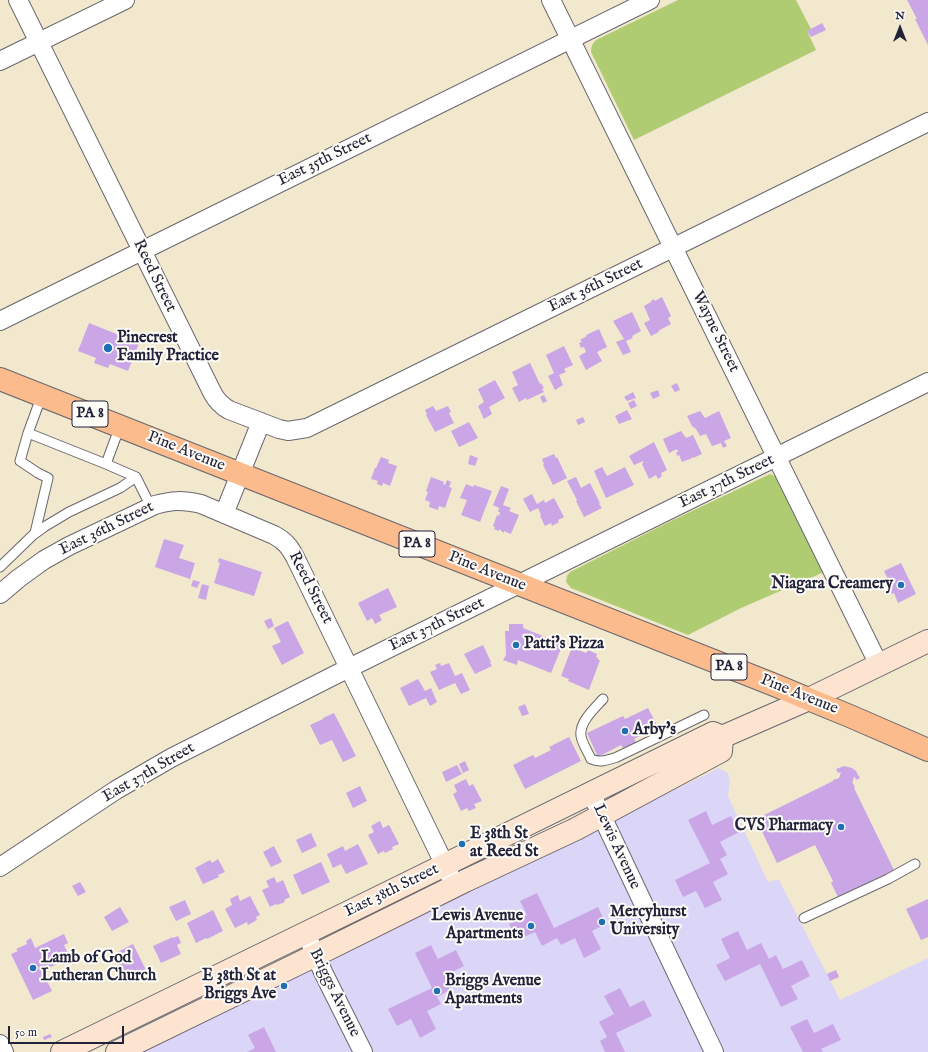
<!DOCTYPE html>
<style>
body{margin:0}
#map{position:relative;width:928px;height:1052px;overflow:hidden;background:#f1e8ce;font-family:"IM FELL English",serif}
canvas{display:block}
.north{position:absolute;left:880px;top:8px;width:40px;height:40px;-webkit-text-stroke:3px #fdfcf7;paint-order:stroke;rotate:0deg;font-size:11px;font-weight:700;line-height:16px;text-align:center;color:#22223b}
.north::after{content:'';display:block;margin:auto;width:14px;height:18px;background:#22223b;clip-path:polygon(50% 0,100% 100%,50% 72%,0 100%)}
.scale{position:absolute;left:8px;top:1026px;width:116px;height:18px;box-sizing:border-box;border:2px solid #22223b;border-top:0;padding-left:5px;font-size:12px;line-height:14px;white-space:nowrap;color:#22223b;-webkit-text-stroke:3px #fdfcf7;paint-order:stroke}
</style>
<div id="map">
<canvas width="928" height="1052"></canvas>
<div class="north">N</div>
<div class="scale">50 m</div>
</div>
<script>
const g = document.querySelector('canvas').getContext('2d');
g.lineJoin = 'round';
function paint(path, color) { g.fillStyle = color; g.fill(path, 'evenodd'); }
function strokePath(path, color, width, dash) { g.strokeStyle = color; g.lineWidth = width; g.lineCap = dash ? 'butt' : 'round'; g.setLineDash(dash || []); g.stroke(path); }
function drawText(font, color, halo, rows, align = 'center') {
  g.font = font + ' "IM FELL English",serif'; g.lineWidth = 4; g.setLineDash([]); g.textBaseline = 'middle'; g.strokeStyle = halo; g.fillStyle = color; for (const [text, x, y, turn = 0] of rows) {
    g.save(); g.translate(x, y); g.rotate((+turn || 0) * Math.PI / 180); g.textAlign = isNaN(turn) ? turn : align; if (halo) g.strokeText(text, 0, 0); g.fillText(text, 0, 0); g.restore();
  }
}
paint(new Path2D(`
 M719 768 728 773 730 781 728 796 768 882 775 880H779L840 1000 928 958V1052H135Z`), '#dbd6f7');
paint(new Path2D(`
 M678 0H796L811 29 807 31 816 50 634 140 591 52C591 47 592 44 596 40Z
 M770 474 777 477 824 572 741 608 688 635 571 588 566 582 567 576 570 572 669 522Z`), '#afcc73');
paint(new Path2D(`
 M907 0H928V45L915 19H917Z
 M822 23 826 30 811 37 807 31Z
 M662 297 671 316 668 318 671 324 658 331 659 332 651 336 644 323 650 320 644 306 651 302V301L654 299 655 301Z
 M632 312 641 331 632 336 633 338 626 341 631 352 623 355 616 342 624 339 613 321Z
 M89 323 139 343 128 371 110 364 108 368 94 363 96 358 78 351Z
 M599 329 607 347 597 352 602 361 586 370 579 356 586 352 584 347 581 348 579 343 582 342 580 340 587 336 586 335Z
 M564 346 573 365 564 369 566 372 559 375 563 385 555 390 548 376 554 373 546 355Z
 M530 363 540 384 541 383 544 388 542 389 544 392 527 400 526 398 519 402 512 388 518 385 512 372Z
 M495 380 505 398 489 407 492 414 484 419 478 406 484 402 478 389Z
 M677 383 680 390 675 392 671 386Z
 M658 390 660 396 653 399 650 393Z
 M633 392 636 398 627 401 624 397Z
 M544 395 547 401 543 403 540 397Z
 M634 400 637 406 631 409 628 403Z
 M433 406 436 411 448 406 451 412 449 413 454 423 435 432 426 415 427 414 425 410Z
 M627 410 632 419 619 424 615 416Z
 M700 411 705 418 719 411 731 438 724 441 727 446 723 448 721 443 712 446 706 434 700 436 696 429 692 426 687 416Z
 M583 417 585 422 578 425 576 420Z
 M469 422 478 438 459 447 451 431Z
 M681 431 686 438 693 435 702 454 693 458V457L690 459 682 462 679 455 677 456 676 452H678L677 449 669 453 663 439Z
 M654 442 667 470 661 473 662 475H661L662 476 658 479 656 475 649 479 642 464 643 463V461L634 465 629 456Z
 M554 454 556 458 557 457 567 478 553 485 543 465 544 464 542 459Z
 M470 455 478 458 475 466 468 464Z
 M381 457 389 460 388 463 397 466 390 486 383 483 382 486 377 484 378 481 371 479 375 468H376Z
 M602 467 607 476 625 467 634 485 606 498 594 471Z
 M431 477 444 482 443 484 445 485 447 480 451 482 449 487 452 488 445 508 439 506 438 510 429 507 430 502 425 500 428 492 426 491Z
 M576 477 581 488 590 483 600 503 599 504 602 508 584 517 576 501 577 500 567 481Z
 M466 484 473 487 474 485 492 491 480 522 461 515 467 500 460 498Z
 M501 486 509 489 503 505 511 508 509 511 519 515 511 534 504 531V533L499 529V531L494 529 495 527 493 526 497 515 499 516 500 512H498L499 508 493 505Z
 M532 494 537 504 544 500 545 503 554 498 564 517 558 520 559 522 552 526 551 523 545 526 540 516 541 515 538 508 530 512 523 499Z
 M164 539 184 545 179 558 195 563 190 579 155 567Z
 M219 558 262 572 254 596 214 583 220 563 218 562Z
 M901 563 916 594 898 603 894 593 892 594 889 589 892 588 884 571Z
 M193 580 200 582 197 588 191 586Z
 M202 584 209 586 206 600 198 598Z
 M388 588 397 607 379 615 382 620 375 624 372 618 367 621 358 603Z
 M271 618 274 626 268 629 264 621Z
 M288 621 304 653 282 665 272 646 281 642 274 628Z
 M509 624H523V628L563 644 551 673 518 660 517 665 503 660 506 655 505 631H509Z
 M483 645 491 662 490 663 492 666 475 674 464 654Z
 M572 647 586 653 588 650 597 654 596 657 598 658V660H600L589 690 568 681 569 679 561 676Z
 M440 663 441 666 449 663 455 676 462 673 470 690 461 694 455 683 439 690 430 672 437 669 435 665Z
 M418 679 425 691 431 688 437 702 430 706 426 698 409 706 400 688Z
 M525 704 529 714 522 716 518 707Z
 M648 708 658 727 634 739 636 742 623 748 621 745 598 757 587 733 623 716 625 719Z
 M334 713 356 756 343 762 332 740 320 745 310 725 323 719V718Z
 M569 737 581 761 525 789 513 765 533 755 535 758 551 750 549 747Z
 M465 761 469 770 463 773 459 764Z
 M457 765 462 774 446 782 442 772Z
 M844 766 852 768 856 771 858 775 860 778 856 780 855 777H854L852 784 853 783 855 788H854L894 870 838 897 831 883 833 881 815 845 777 863 756 819 833 781V780L839 778 841 772 838 773 836 769Z
 M466 779 469 786 473 784 482 801 474 804 476 808 469 811 467 808 461 811 453 794 457 792 454 785Z
 M360 786 367 801 353 808 346 793Z
 M706 811 712 825 731 816 739 832 720 842 727 855 720 859 728 874 713 882 722 900 705 908 696 891 683 897 675 880 710 863 688 820Z
 M380 821 383 828 389 825 399 844 392 847 393 849 385 853 384 851 378 854 368 835 374 832 371 826Z
 M311 833 317 846 302 853 296 840Z
 M358 844 368 864 346 874 341 864 333 868 327 854 343 846 345 851Z
 M274 846 282 862 271 867 263 852Z
 M218 859 225 872 218 875 219 877 203 884 195 868 210 860 212 863Z
 M321 862 330 882 302 895 293 875Z
 M274 877 277 883 283 880 290 897 284 900 285 902 277 905 276 904 270 907 262 890 269 887 266 881Z
 M80 882 86 892 78 896 72 886Z
 M537 893 554 928 598 907 606 924 592 931 601 949 584 958 575 938 561 945 557 938 542 946 535 932 517 940 509 924 527 915 520 901Z
 M238 895 240 901 250 896 260 915 256 917 257 920 248 925 247 922 235 928 225 909 232 905 230 899Z
 M928 899V937L921 940 906 909Z
 M185 900 191 914 176 921 169 907Z
 M120 907 129 922 112 931 104 917Z
 M213 910 223 931 207 939 206 938 196 943 187 923Z
 M738 931 747 950 761 943 769 959 776 955 783 969 802 960 810 976 791 986 798 999 781 1007 760 964 725 981 716 965 730 958 721 939Z
 M64 934 68 943 64 945 70 958 66 959 68 963 63 965 61 962 42 971 52 991 33 1000 11 954 18 951 16 949 27 944 26 941 31 938 35 948Z
 M178 936 181 943 177 945 181 954 161 963 153 946 173 937V938Z
 M133 944 146 970 141 973 142 975 134 979 133 977 127 980 114 954Z
 M431 945 438 959 456 950 464 966 446 975 452 989 437 997 441 1004 427 1011 436 1029 420 1038 411 1019 397 1026 388 1009 432 988 415 953Z
 M836 970 839 977 830 981 827 974Z
 M620 988 630 1007 644 1000 652 1016 616 1033 625 1052H605L600 1041 607 1037 599 1022 614 1014 604 996Z
 M807 1019 814 1033 833 1024 841 1040 821 1049 823 1052H803L790 1027Z
 M264 1027 276 1052H247L255 1048 248 1035Z
 M50 1034 52 1037 44 1040 43 1037Z`), '#caa6e7');
const lane = new Path2D(`
 M42 395 28 433 106 464 120 426
 M28 433 20 461 38 473 48 478 35 533
 M106 464 136 477 151 507
 M0 567 33 535 44 527 69 512 120 488 136 477
 M603 699C595 708 579 722 581 736 582 743 588 752 591 759 600 763 608 760 617 757L704 715
 M804 918 888 879 915 864`);
const street = new Path2D(`
 M18 0 213 394C217 401 222 406 229 410L279 429 288 431 307 428 928 122
 M551 0 879 665
 M0 61 125 0
 M0 321 650 0
 M224 514 261 422
 M0 594 19 578 44 560 69 546 155 505C172 500 183 500 201 504L274 535C285 541 289 546 295 557L455 886
 M591 793 662 943 714 1052
 M0 867 116 790 171 758 337 674 928 382
 M306 933 323 972 363 1052
 M0 1044 4 1052`);
const secondary = new Path2D(`
 M62 1052 353 910 713 733 722 737 809 699 928 641
 M117 1052 316 955 465 881 576 829 721 751 722 737`);
const primary = new Path2D(`
 M0 379 772 684 852 717 928 750`);
strokePath(lane, '#6a676e', 11);
strokePath(street, '#6a676e', 20);
strokePath(secondary, '#6a676e', 24);
strokePath(primary, '#6a676e', 24);
strokePath(lane, '#fff', 9);
strokePath(street, '#fff', 18);
strokePath(secondary, '#fde4d1', 22);
strokePath(primary, '#fbbb8d', 22);
for (const [x, y, r, color] of [
 [108,348,5,"#1f6fb2"],
 [901,585,4,"#1f6fb2"],
 [516,645,4,"#1f6fb2"],
 [625,731,4,"#1f6fb2"],
 [841,827,4,"#1f6fb2"],
 [462,844,4,"#1f6fb2"],
 [602,922,4,"#1f6fb2"],
 [531,926,4,"#1f6fb2"],
 [33,968,4,"#1f6fb2"],
 [284,986,4,"#1f6fb2"],
 [437,991,4,"#1f6fb2"]
]) { const dot = new Path2D(); dot.arc(x, y, r, 0, 2 * Math.PI); g.fillStyle = color; g.fill(dot); strokePath(dot, '#fdfcf7', 1.5); }
for (const [x, y, w] of [
 [90,414,36],
 [417,544,36],
 [729,667,36]
]) { const box = new Path2D(); box.roundRect(x - w / 2, y - 13, w, 26, 3); g.fillStyle = '#fdfcf7'; g.fill(box); strokePath(box, '#22223b', 1); }
drawText('bold 15px', '#22223b', null, [
 ["PA 8",90,414],
 ["PA 8",417,544],
 ["PA 8",729,667]
]);
drawText('16px', '#22223b', '#fdfcf7', [
 ["East 35th Street",325,160,-26],
 ["Reed Street",154,276,64],
 ["East 36th Street",596,286,-26],
 ["Wayne Street",715,332,64],
 ["Pine Avenue",186,452,22],
 ["East 37th Street",727,482,-26],
 ["East 36th Street",107,529,-26],
 ["Pine Avenue",487,572,22],
 ["Reed Street",310,588,63],
 ["East 37th Street",437,625,-26],
 ["Pine Avenue",799,695,22],
 ["East 37th Street",149,773,-30],
 ["Lewis Avenue",616,847,65],
 ["East 38th Street",392,891,-26],
 ["Briggs Avenue",334,993,64]
]);
drawText('bold 16px', '#22223b', '#fdfcf7', [
 ["Pinecrest",117,339],
 ["Family Practice",117,357],
 ["Niagara Creamery",893,585,"right"],
 ["Patti's Pizza",524,645],
 ["Arby's",633,731],
 ["CVS Pharmacy",833,827,"right"],
 ["E 38th St",470,835],
 ["at Reed St",470,853],
 ["Mercyhurst",610,913],
 ["University",610,931],
 ["Lewis Avenue",523,917,"right"],
 ["Apartments",523,935,"right"],
 ["Lamb of God",41,959],
 ["Lutheran Church",41,977],
 ["E 38th St at",276,977,"right"],
 ["Briggs Ave",276,995,"right"],
 ["Briggs Avenue",445,982],
 ["Apartments",445,1000]
], 'left');
</script>
